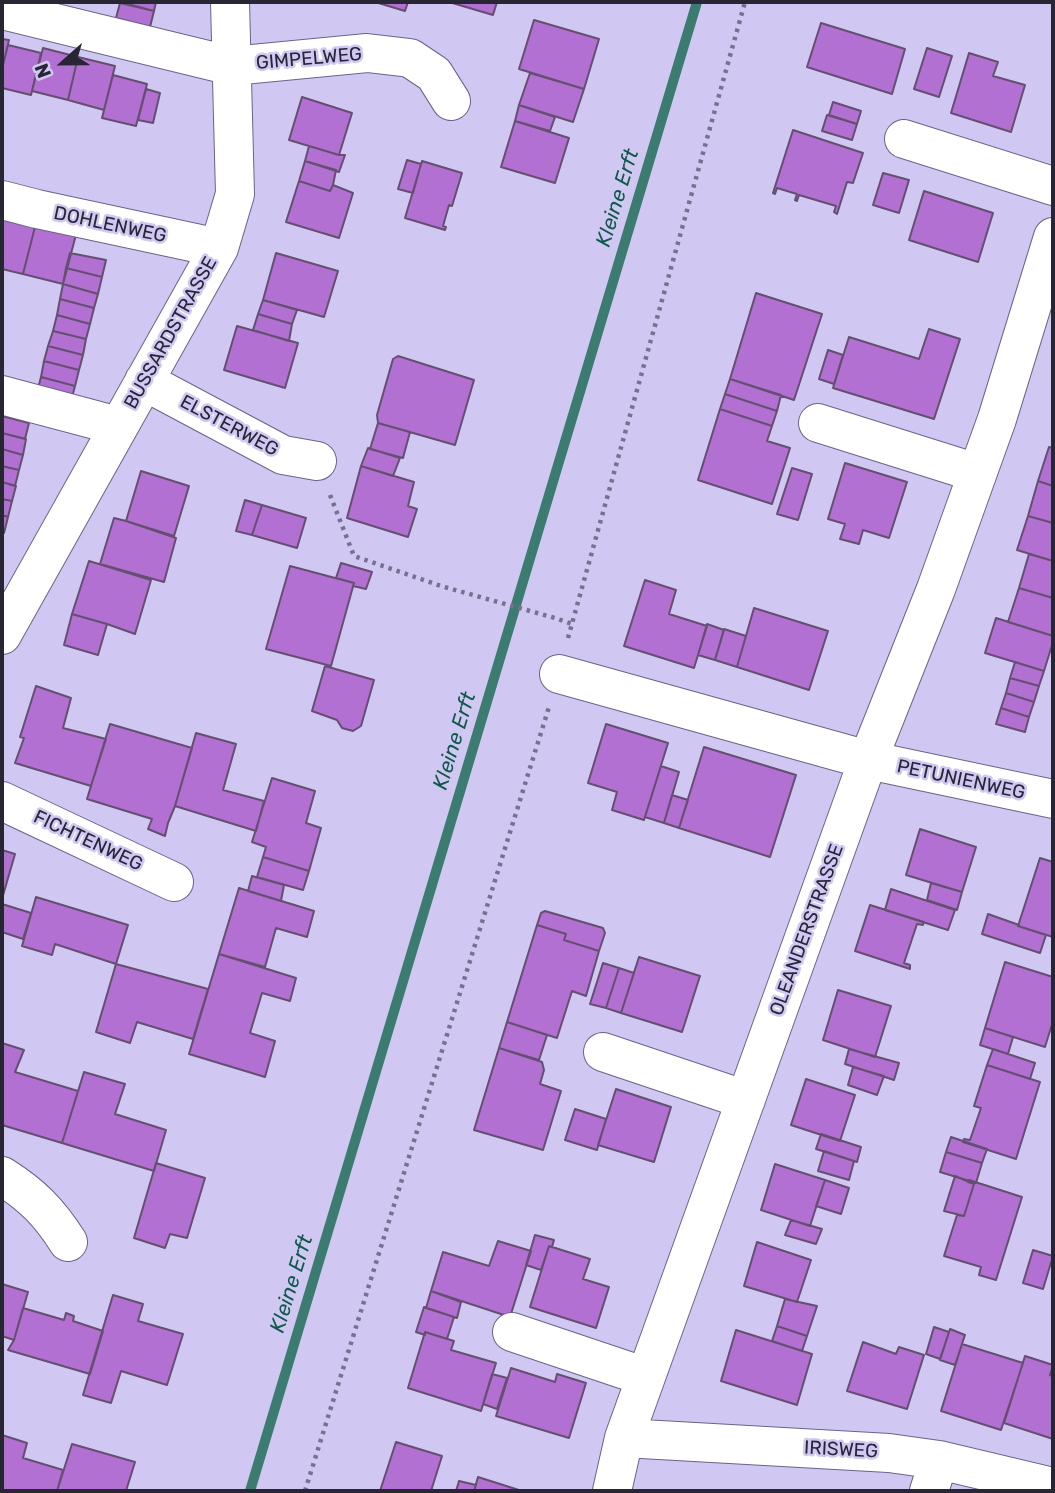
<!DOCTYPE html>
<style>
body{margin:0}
#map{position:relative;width:1055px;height:1493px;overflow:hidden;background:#d0c8f3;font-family:Rubik,sans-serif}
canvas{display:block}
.frame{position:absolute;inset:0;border:4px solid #282535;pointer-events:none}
.north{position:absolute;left:28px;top:28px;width:70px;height:70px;-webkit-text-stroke:5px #d0c8f3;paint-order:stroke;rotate:249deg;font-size:19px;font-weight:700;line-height:28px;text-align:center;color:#282535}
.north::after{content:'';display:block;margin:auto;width:24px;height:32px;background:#282535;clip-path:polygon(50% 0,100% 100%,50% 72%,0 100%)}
</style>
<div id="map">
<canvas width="1055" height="1493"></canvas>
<div class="frame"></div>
<div class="north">N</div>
</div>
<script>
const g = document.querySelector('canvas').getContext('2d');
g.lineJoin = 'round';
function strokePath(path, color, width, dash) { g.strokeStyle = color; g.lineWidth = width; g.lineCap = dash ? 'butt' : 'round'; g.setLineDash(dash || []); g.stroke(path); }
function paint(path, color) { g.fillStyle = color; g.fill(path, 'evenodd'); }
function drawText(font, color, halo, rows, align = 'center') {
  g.font = font + ' Rubik,sans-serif'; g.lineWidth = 5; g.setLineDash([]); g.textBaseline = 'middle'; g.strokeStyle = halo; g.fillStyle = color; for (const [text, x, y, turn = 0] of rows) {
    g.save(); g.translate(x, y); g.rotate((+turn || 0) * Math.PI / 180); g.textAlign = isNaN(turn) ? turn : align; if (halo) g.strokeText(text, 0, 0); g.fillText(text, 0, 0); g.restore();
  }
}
strokePath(new Path2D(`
 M250 1491 697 2`), '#3c7b70', 10);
const building = new Path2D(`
 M120 2H156L154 11Z
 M375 2H408L405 11Z
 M449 2H497L493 15Z
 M120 3 154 11 150 27 116 18Z
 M534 20 599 39 584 89 519 69Z
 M821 23 905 49 892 94 807 67Z
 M2 39 9 40 2 69Z
 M8 45 41 53 31 95 2 88V69Z
 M43 48 78 57 68 100 32 91Z
 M927 48 952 56 939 97 914 89Z
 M969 53 998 62 993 76 1025 85 1011 132 951 113Z
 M78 57 115 66 104 110 68 100Z
 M530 73 584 89 573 122 519 105Z
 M113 75 147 84 136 126 102 118Z
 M146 89 160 93 153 123 138 120Z
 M302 97 352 113 339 155 289 140Z
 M833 102 861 111 857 124 829 115Z
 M519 105 555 117 550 131 515 121Z
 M827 115 857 124 852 140 822 131Z
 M515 121 569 138 555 183 501 167Z
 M793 130 863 153 853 183 847 182 837 214 834 212 836 206 799 195 797 201 795 200 797 194 777 188 775 194 773 193Z
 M309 146 339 155H345L339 172 305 161Z
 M407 160 421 164 413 193 398 189Z
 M305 161 336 170 333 185 330 191 299 181Z
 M422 161 462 173 452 206 449 205 443 226 446 227 445 230 405 218Z
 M883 173 909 180 899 213 873 205Z
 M299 181 330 191 333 185 353 193 339 238 286 222Z
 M924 191 993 213 978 262 909 240Z
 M2 209 37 219 23 274 2 269Z
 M37 219 78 227 63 284 23 274Z
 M70 253 106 260 102 277 66 268Z
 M276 253 338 271 324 317 263 300Z
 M66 268 102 277 98 294 63 284Z
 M63 284 98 294 94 308 60 299Z
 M756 293 822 314 794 400 730 379Z
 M60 299 94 308 90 324 57 315Z
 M263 300 297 310 292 324 258 314Z
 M258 314 292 324 289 341 253 330Z
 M57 315 90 324 86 339 53 331Z
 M237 326 298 343 285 388 224 370Z
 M929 329 960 339 934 419 833 388 849 337 919 359Z
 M53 331 86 339 83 355 48 346Z
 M48 346 83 355 79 370 44 361Z
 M828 350 843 355 834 384 819 379Z
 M398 356 474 380 455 445 378 423 377 415 393 359Z
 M44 361 79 370 75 386 41 377Z
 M41 377 75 386 71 401 37 392Z
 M730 379 781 395 777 411 725 394Z
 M725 394 777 411 772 426 720 409Z
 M720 409 772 426 767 441 790 448 772 504 698 480Z
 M2 416 29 423 25 439 2 433Z
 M378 423 410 432 403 458 370 449Z
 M2 433 26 439 23 455 2 449Z
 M1049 447 1053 448V486L1038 481Z
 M368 448 400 458 393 476 361 466Z
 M2 449 23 455 19 470 2 466Z
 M845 463 907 482 889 538 863 530 859 544 840 539 845 524 828 519Z
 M2 466 19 470 15 486 2 482Z
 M361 466 414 482 408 506 417 509 408 537 347 518Z
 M792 468 812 474 798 520 777 514Z
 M141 471 189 486 174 536 126 521Z
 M1038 481 1053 486V523L1028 516Z
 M2 482 16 486 12 501 2 499Z
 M2 499 12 501 8 517 2 515Z
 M245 500 262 505 252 535 236 531Z
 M262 505 306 518 297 548 252 535Z
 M2 515 8 517 4 533H2Z
 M1028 516 1053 523V561L1017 550Z
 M114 518 126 521 176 538 164 582 100 564Z
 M1029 554 1053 561V598L1019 588Z
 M89 561 151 580 135 634 107 624 72 614Z
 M341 563 372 572 366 589 353 586 354 583 336 578Z
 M290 566 354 583 331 666 266 649Z
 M645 580 676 590 669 614 707 626 694 668 624 646Z
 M1019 588 1053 598V636L1008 622Z
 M754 608 828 631 809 690 737 667Z
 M72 614 107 624 98 655 64 645Z
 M996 618 1053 636V642L1044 671 985 653Z
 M707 624 724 630 715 660 698 655Z
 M724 629 746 636 737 667 715 660Z
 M1015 662 1044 671 1039 686 1010 678Z
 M325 666 374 680 361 726 353 731 342 728 337 720 312 711Z
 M1010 678 1039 686 1034 702 1006 693Z
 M36 686 71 698 63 728 106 739 91 786 15 763 24 738 20 737Z
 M1006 693 1034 702 1029 717 1001 708Z
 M1001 708 1029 717 1025 732 996 724Z
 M110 724 192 748 175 806 168 823 165 836 148 829 152 819 87 799Z
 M606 724 668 743 644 820 612 810 617 792 588 783Z
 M196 733 236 744 223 790 264 801 256 831 175 806Z
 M704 747 796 775 770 857 679 828Z
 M661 766 679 772 664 823 645 817Z
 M272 778 315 791 306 823 321 828 309 871 263 857 266 847 252 842Z
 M672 795 688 800 679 828 664 823Z
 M920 829 976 847 962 892 906 875Z
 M2 850 15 854 2 899Z
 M263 857 309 871 303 890 257 877Z
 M1040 858 1053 862V937L1018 926Z
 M252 876 284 885 281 901 248 891Z
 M931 883 962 892 957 910 927 900Z
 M239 888 314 911 307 937 276 928 265 967 219 954Z
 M891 889 955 910 948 930 885 910Z
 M36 897 128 925 116 964 55 944 52 955 22 946Z
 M2 904 31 913 23 939 2 932Z
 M870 905 924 922 923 925 917 924 904 963 910 965V969L855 951Z
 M545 911 603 928 605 933 599 951 564 940 566 934 537 925 541 913Z
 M988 914 1019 925 1018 926 1046 935 1040 953 982 934Z
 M537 925 566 934 564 940 599 951 586 996 572 991 557 1038 507 1022Z
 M219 954 296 978 290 1001 262 993 250 1033 275 1041 265 1077 189 1054Z
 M639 957 700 976 682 1032 621 1013Z
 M1005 962 1053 977V1021L1045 1047 985 1028Z
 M603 963 619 968 606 1008 590 1004Z
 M116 964 208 989 193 1039 137 1022 130 1043 96 1032Z
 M619 968 634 973 621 1013 606 1008Z
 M838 990 891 1006 875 1057 823 1040Z
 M507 1022 547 1035 539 1060 499 1048Z
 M985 1028 1013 1037 1008 1054 980 1045Z
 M2 1043 24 1050 15 1072 78 1091 62 1143 2 1125Z
 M499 1048 542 1062 544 1070 540 1084 561 1091 543 1150 474 1130Z
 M849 1049 899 1063 894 1080 845 1064Z
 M993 1049 1035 1063 1030 1079 987 1065Z
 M987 1065 1040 1082 1016 1159 963 1142 964 1139 970 1140 981 1108 974 1106Z
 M853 1067 884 1076 877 1095 848 1085Z
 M84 1072 125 1084 115 1114 166 1130 154 1171 62 1143Z
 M806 1079 855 1095 840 1141 791 1125Z
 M616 1089 671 1107 654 1162 598 1145Z
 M575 1109 606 1119 597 1150 565 1140Z
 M821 1134 861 1147 857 1162 816 1149Z
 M951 1137 987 1149 982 1163 946 1152Z
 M824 1151 854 1161 849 1180 818 1171Z
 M946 1152 982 1163 976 1183 940 1172Z
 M156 1163 205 1178 187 1238 170 1234 165 1248 134 1238Z
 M775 1164 825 1180 810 1226 761 1210Z
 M955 1176 974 1184 964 1216 944 1211Z
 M825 1180 849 1188 841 1214 816 1206Z
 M969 1180 1022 1197 996 1280 979 1275 981 1267 944 1256 957 1215 964 1216 974 1184 968 1182Z
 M791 1220 822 1229 816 1244 785 1235Z
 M535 1235 554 1240 552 1247 549 1246 541 1270 526 1265Z
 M498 1241 531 1251 510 1317 431 1291 443 1252 489 1266Z
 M757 1242 811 1260 797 1302 744 1286Z
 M549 1246 590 1259 583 1279 609 1287 596 1328 530 1307Z
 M1033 1250 1053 1256 1043 1289 1023 1283Z
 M2 1284 28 1292 14 1340 2 1336Z
 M431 1291 461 1302 457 1318 426 1308Z
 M113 1295 143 1304 138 1321 183 1334 167 1385 121 1371 111 1403 83 1395Z
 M785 1299 817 1306 807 1336 777 1326Z
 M424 1307 454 1317 447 1339 425 1332V1335L416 1332Z
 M23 1308 64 1320 66 1313 74 1316 73 1321 103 1331 90 1374 8 1350 14 1340Z
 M777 1326 807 1336 802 1351 772 1341Z
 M934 1327 949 1332 940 1359 926 1354Z
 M950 1329 965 1335 955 1365 940 1360Z
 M736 1330 812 1354 797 1405 721 1381Z
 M425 1332 454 1341 451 1350 496 1363 481 1411 408 1388Z
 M863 1342 896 1354 899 1347 924 1355 907 1409 847 1391Z
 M962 1344 1023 1363 1001 1430 941 1411Z
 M1025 1356 1053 1365 1050 1375 1053 1377V1439L1004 1423Z
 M511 1368 555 1382 557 1374 586 1383 569 1438 496 1416Z
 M492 1374 507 1378 497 1409 483 1404Z
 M2 1435 27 1443 23 1458 63 1470 57 1491H2Z
 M396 1442 442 1456 431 1491H380Z
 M72 1444 135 1462 126 1491H57Z
 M478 1477 522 1491H474Z
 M459 1481 476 1485 474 1491H456Z`);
paint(building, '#b270d2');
strokePath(building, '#654f70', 2);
const street = new Path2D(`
 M2 10 232 66 367 53 410 58 434 74 451 101
 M904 139 1053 186
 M2 200 37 209 219 248
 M144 381 283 455 317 461
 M2 395 118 426
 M818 423 977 473
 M2 635 219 248 235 194 230 2
 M559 674 868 760 1053 799
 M2 801 174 882
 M603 1052 746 1100
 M2 1176C32 1195 49 1212 68 1242
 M512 1332 646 1377
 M624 1438 889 1453 939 1460 1053 1487
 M612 1491 624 1438 868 760 936 589 997 419 1053 237
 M929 1491 939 1460`);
strokePath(street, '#6b6389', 40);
strokePath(new Path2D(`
 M330 495 354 556 441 586 555 618 572 624
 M568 638 745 2
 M305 1491 549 707`), '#76718e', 4.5, [3.5, 5]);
strokePath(street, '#fff', 38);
drawText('19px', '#282535', '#d0c8f3', [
 ["GIMPELWEG",309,59,-5],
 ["DOHLENWEG",110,225,12],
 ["BUSSARDSTRASSE",171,333,-61],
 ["ELSTERWEG",229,426,28],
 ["PETUNIENWEG",961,780,12],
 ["FICHTENWEG",88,841,25],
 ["OLEANDERSTRASSE",807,930,-70],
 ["IRISWEG",841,1450,3]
]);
drawText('italic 21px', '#0e5a49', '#d0c8f3', [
 ["Kleine Erft",618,198,-73],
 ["Kleine Erft",455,741,-73],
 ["Kleine Erft",292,1284,-73]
]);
</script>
